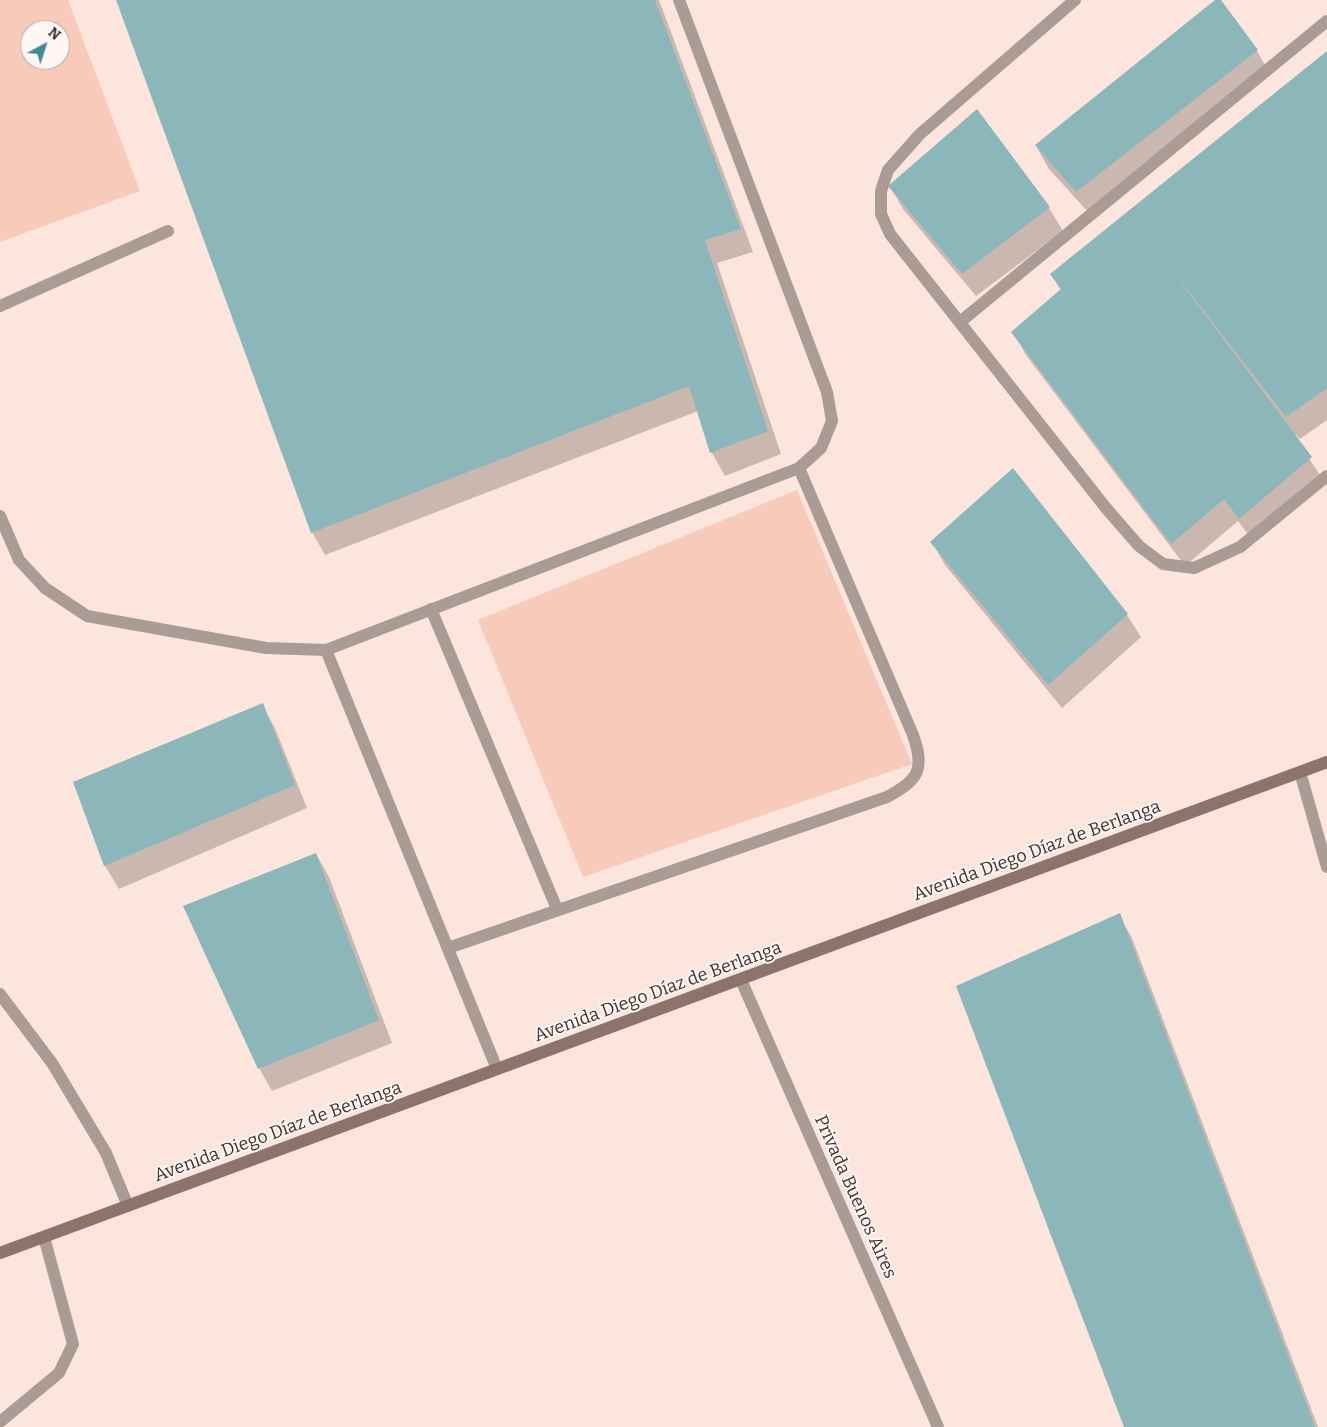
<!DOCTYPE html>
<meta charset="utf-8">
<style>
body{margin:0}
#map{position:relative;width:1327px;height:1427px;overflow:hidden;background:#fce5dd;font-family:Bitter,serif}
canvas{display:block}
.north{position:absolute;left:20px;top:20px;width:50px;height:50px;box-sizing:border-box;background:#fef6f3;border:1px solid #b2a8a4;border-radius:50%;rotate:40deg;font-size:14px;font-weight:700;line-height:20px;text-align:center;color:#41322d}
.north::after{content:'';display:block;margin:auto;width:18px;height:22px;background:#428990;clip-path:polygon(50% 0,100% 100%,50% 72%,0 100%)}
</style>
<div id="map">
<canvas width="1327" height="1427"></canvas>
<div class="north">N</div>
</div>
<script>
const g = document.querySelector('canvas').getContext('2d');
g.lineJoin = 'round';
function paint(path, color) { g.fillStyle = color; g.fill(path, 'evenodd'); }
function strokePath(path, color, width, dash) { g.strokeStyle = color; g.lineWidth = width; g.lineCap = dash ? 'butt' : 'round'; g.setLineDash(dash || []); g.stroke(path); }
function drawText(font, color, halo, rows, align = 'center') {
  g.font = font + ' Bitter,serif'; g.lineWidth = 4; g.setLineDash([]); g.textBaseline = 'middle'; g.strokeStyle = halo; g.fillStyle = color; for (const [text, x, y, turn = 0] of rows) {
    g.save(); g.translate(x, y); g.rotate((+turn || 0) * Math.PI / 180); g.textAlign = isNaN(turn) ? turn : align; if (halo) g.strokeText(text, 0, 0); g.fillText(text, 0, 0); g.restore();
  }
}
paint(new Path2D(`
 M0 0H68L140 191 0 242ZM30 30H60V60H30Z
 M797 490 912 764 583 877 478 620Z`), '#f7caba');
paint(new Path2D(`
 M117 0H659L753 252 717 263 781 454 725 476 712 453 698 411 325 555 312 532Z
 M1217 0 1257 51 1270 74 1090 214 1049 169 1036 146Z
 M1327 53V420L1300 439 1296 435 1294 436 1324 481 1253 541 1238 521 1185 566 1026 355 1013 332 1061 291 1052 275Z
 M977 111 1049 208 1063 231 976 296 903 209 890 186Z
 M1013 470 1127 615 1141 637 1062 708 945 565 932 542Z
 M262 705 275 728 307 808 119 889 105 866 74 782Z
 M316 854 329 877 392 1043 272 1091 259 1068Z
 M1119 915 1132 938 1318 1427H1125Z`), '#0003');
paint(new Path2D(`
 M116 0H655L741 229 705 240 768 431 710 453 689 386 311 533Z
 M1215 0H1221L1258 50 1076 192 1035 145Z
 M1327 51V388L1286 417 1159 253 1312 457 1239 519 1224 499 1171 544 1011 332 1061 289 1050 274Z
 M977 109 1050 207 962 274 888 186Z
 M1013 468 1128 614 1048 685 930 542Z
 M263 703 295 785 104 866 73 782Z
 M316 853 379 1020 258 1069 183 906Z
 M1120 913 1315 1427H1124L956 986Z`), '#8bb6ba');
strokePath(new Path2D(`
 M1075 0 920 134 888 170 881 191V214L890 234 1106 508 1139 546 1163 564 1194 568 1240 547 1327 476
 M0 306 168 231
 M960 322 1327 21
 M0 516 19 560 45 588 87 616 266 648 326 650 799 468 821 448 832 421 827 392 679 0
 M431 609 557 909
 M326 650 497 1069
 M1300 772 1327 867
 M448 948 887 797C919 780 925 769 913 735L799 468
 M741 980 938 1427
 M0 994 52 1063 106 1153 128 1206
 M0 1422 59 1373 73 1344 44 1237`), '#ab9b95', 12);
strokePath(new Path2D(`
 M0 1253 1327 762`), '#8c746c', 12);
drawText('18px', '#41322d', '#fef6f3', [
 ["Avenida Diego Díaz de Berlanga",1037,851,-20],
 ["Avenida Diego Díaz de Berlanga",658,992,-20],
 ["Avenida Diego Díaz de Berlanga",278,1132,-20],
 ["Privada Buenos Aires",855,1197,66]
]);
</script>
